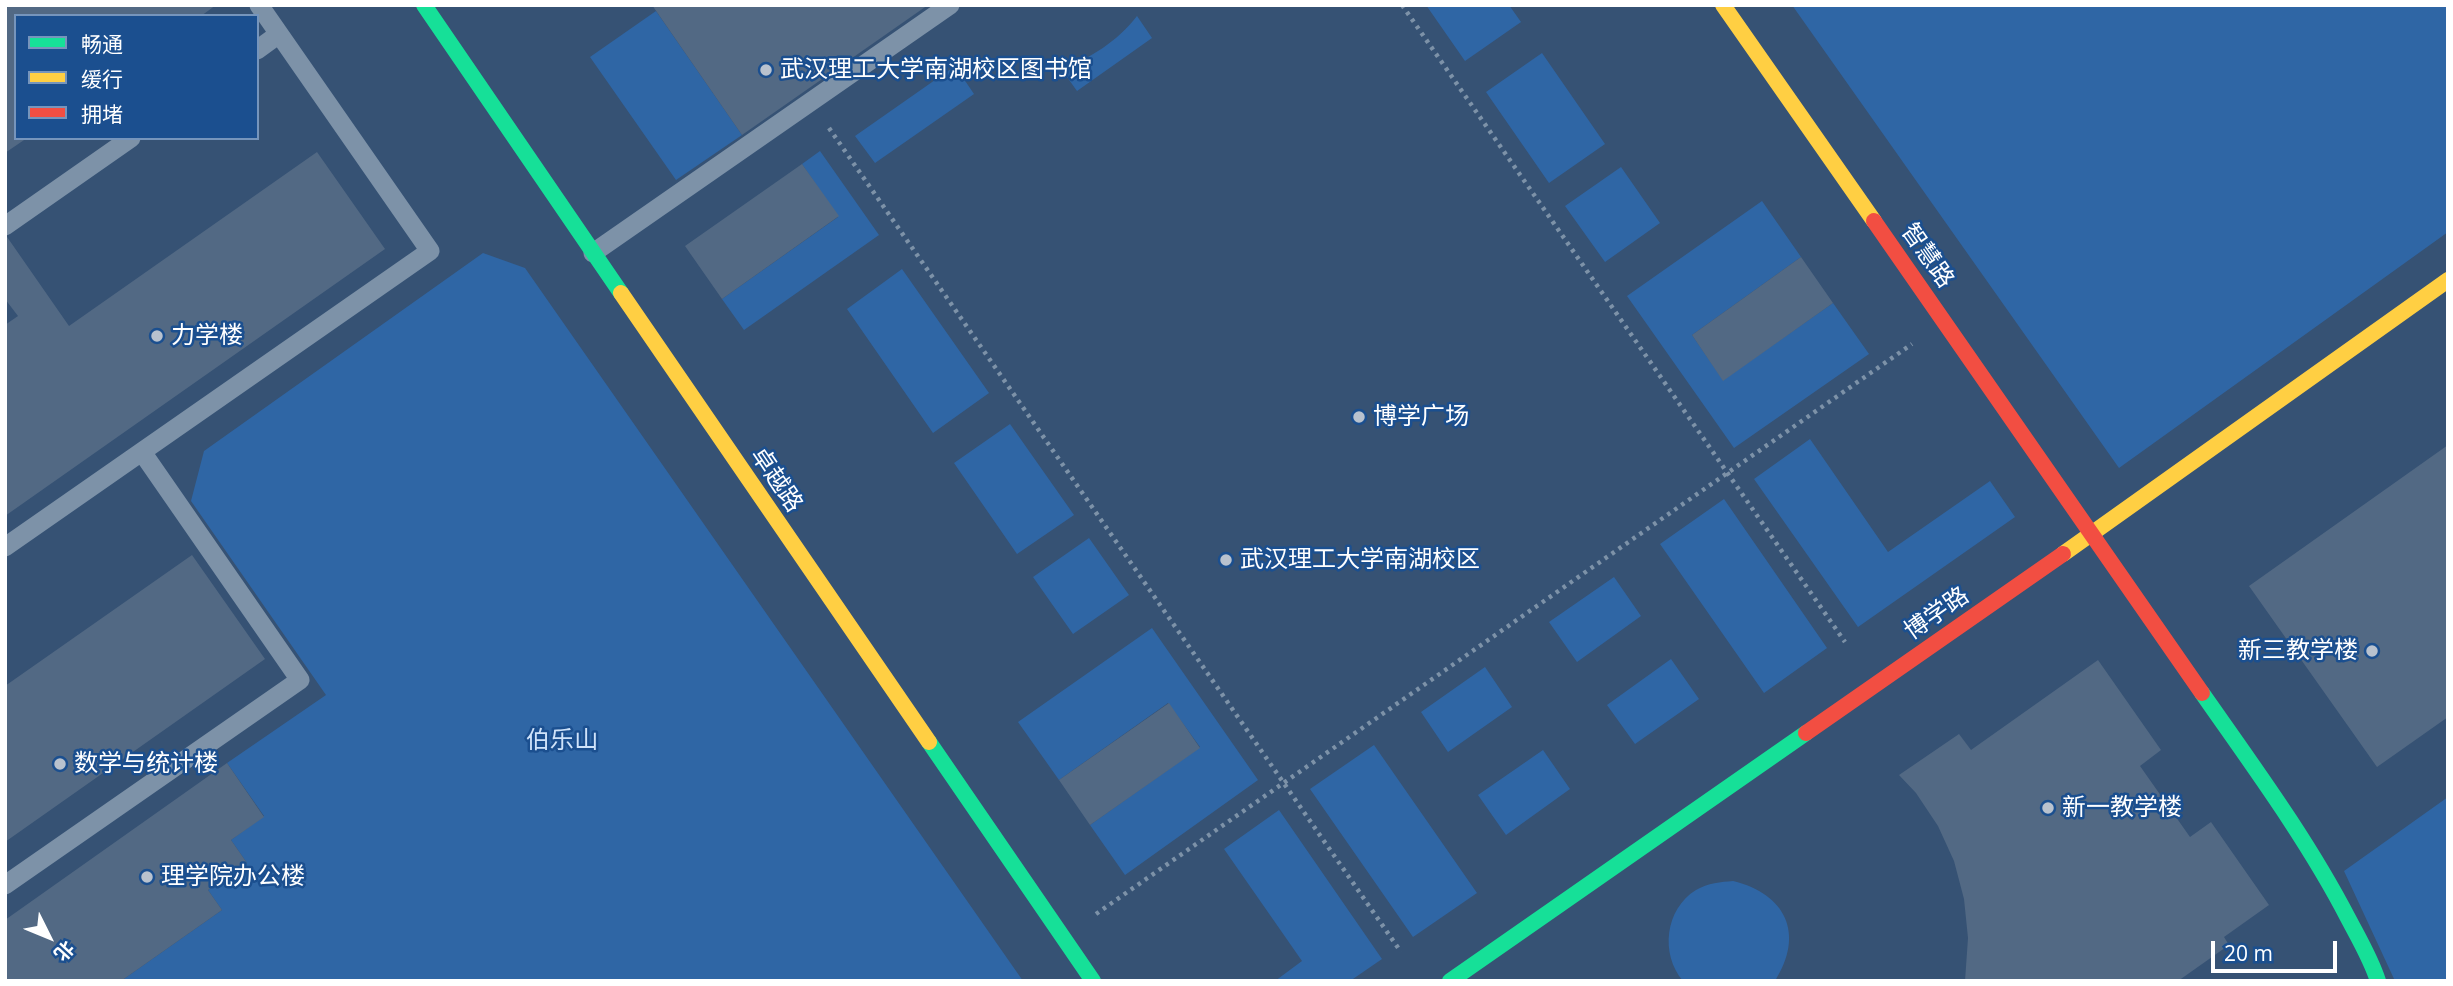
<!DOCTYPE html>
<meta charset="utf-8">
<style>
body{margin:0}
#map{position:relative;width:2453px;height:986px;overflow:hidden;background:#365274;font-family:"Open Sans","Noto Sans SC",sans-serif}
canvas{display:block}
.frame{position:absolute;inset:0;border:7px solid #fff;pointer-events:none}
.legend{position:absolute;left:14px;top:14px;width:245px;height:126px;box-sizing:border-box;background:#1b4f8f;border:2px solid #7695bc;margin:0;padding:9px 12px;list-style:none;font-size:21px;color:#fff}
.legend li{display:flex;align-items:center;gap:14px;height:35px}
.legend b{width:35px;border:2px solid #7695bc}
.north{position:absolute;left:14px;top:902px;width:70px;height:70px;-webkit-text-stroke:5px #1b4f8f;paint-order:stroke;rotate:133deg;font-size:19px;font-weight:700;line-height:28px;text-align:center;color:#fff}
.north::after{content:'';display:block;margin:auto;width:24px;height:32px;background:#fff;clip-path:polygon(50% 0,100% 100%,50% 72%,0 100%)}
.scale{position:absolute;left:2211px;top:941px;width:126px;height:32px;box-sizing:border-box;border:4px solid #fff;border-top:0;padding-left:9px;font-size:21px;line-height:24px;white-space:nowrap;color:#fff;-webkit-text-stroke:5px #1b4f8f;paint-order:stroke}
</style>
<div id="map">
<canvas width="2453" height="986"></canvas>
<div class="frame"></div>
<ul class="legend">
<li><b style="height:9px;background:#16e098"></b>畅通</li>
<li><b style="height:9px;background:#ffcf43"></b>缓行</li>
<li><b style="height:9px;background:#f24e42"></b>拥堵</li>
</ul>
<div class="north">北</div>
<div class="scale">20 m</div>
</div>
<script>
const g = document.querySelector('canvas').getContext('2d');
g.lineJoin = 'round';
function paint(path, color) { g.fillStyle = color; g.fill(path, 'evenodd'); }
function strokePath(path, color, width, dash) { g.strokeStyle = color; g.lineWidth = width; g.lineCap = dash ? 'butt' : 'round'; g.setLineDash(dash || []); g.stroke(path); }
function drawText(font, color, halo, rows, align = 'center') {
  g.font = font + ' "Open Sans","Noto Sans SC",sans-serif'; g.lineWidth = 5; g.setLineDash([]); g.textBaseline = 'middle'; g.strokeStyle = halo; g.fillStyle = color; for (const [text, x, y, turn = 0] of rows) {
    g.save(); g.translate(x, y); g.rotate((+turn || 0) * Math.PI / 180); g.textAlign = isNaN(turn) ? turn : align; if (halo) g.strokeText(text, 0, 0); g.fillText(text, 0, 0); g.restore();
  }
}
paint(new Path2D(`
 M1426 5H1509L1521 22 1465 61Z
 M1792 5H2448V232L2119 468Z
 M656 11 742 135 676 180 590 57Z
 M1137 16 1152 38 1077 91 1062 70C1091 57 1117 42 1137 16Z
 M1542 53 1605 144 1549 183 1486 92Z
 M955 66 974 94 875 163 855 136Z
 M820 151 879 235 744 330 722 299 838 217 802 164Z
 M1621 167 1660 223 1605 262 1565 206Z
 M1762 201 1801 257 1692 335 1723 380 1833 303 1869 354 1734 448 1627 296Z
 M483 253 525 268 1023 981H121L222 910 208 890 247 863 231 840 264 816 227 763 326 695 191 501 204 451Z
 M902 269 989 393 933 433 847 309Z
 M1010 424 1074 515 1017 554 954 463Z
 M1810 439 1888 552 1990 481 2015 517 1858 627 1754 479Z
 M1724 499 1827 648 1764 693 1660 544Z
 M1089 538 1129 595 1073 634 1033 577Z
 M1614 577 1641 616 1577 662 1549 622Z
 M1152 628 1258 780 1125 875 1090 825 1200 747 1168 703 1059 780 1018 722Z
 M1671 659 1699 699 1635 744 1607 705Z
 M1485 667 1512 707 1448 752 1421 712Z
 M1374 745 1477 893 1413 937 1310 789Z
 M1543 750 1570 789 1506 835 1478 795Z
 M2448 797V981H2395L2344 871Z
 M1279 810 1382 959 1350 981H1275L1302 961 1224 849Z
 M1733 881C1786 894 1805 934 1775 981H1683C1660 954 1665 909 1696 890 1708 883 1721 882 1733 881Z`), '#2f66a5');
paint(new Path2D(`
 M10 5H216L201 16H16V138H27L5 153V9Z
 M652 5H928L742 135Z
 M317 152 385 249 5 516V325L18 316 5 299V234L69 326Z
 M802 164 839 216 722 299 685 246Z
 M1801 257 1833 303 1723 381 1692 335Z
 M2448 445V717L2377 767 2249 586Z
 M192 555 265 659 5 842V686Z
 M2098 660 2161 750 2140 766 2190 837 2211 822 2269 905 2224 937 2229 945 2178 981H1965L1968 938 1964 899 1954 861 1938 826 1916 793 1899 775 1959 734 1971 750Z
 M1169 703 1200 748 1090 825 1059 780Z
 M227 763 264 817 231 840 247 863 208 890 222 910 121 981H5V920Z`), '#526984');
strokePath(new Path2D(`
 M1402 5 1845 642
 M829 128 1401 952
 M1096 914 1912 344`), '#7d92a8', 4.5, [3.5, 5]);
strokePath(new Path2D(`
 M257 50 279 34
 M5 226 131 138
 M593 253 950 5
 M5 547 430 251 259 5
 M5 885 300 680 142 452`), '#7d92a8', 19);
strokePath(new Path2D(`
 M424 5 621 293
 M2202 693C2253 766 2307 839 2348 918 2359 939 2371 959 2378 981
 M929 742 1093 981
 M1450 981 1806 733`), '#16e098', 16);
strokePath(new Path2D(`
 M1723 5 1874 221
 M621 293 929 742
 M2063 554 2448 280`), '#ffcf43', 16);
strokePath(new Path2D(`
 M1874 221 2202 693
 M1806 733 2063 554`), '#f24e42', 16);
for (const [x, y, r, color] of [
 [766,70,7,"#b9c2ce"],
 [157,336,7,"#b9c2ce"],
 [1359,417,7,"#b9c2ce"],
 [1226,560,7,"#b9c2ce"],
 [2372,651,7,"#b9c2ce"],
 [60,764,7,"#b9c2ce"],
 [2048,808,7,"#b9c2ce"],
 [147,877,7,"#b9c2ce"]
]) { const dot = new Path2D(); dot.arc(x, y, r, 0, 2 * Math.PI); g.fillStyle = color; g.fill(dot); strokePath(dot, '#1b4f8f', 2.5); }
drawText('24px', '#fff', '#1b4f8f', [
 ["武汉理工大学南湖校区图书馆",780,70],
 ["力学楼",171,336],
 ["博学广场",1373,417],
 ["武汉理工大学南湖校区",1240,560],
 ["新三教学楼",2358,651,"right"],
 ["数学与统计楼",74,764],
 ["新一教学楼",2062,808],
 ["理学院办公楼",161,877]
], 'left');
drawText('24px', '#fff', '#1b4f8f', [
 ["智慧路",1927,256,55],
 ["卓越路",776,480,56],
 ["博学路",1937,614,-35]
]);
drawText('24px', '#cfe3fa', '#1b4f8f', [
 ["伯乐山",562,741]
]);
</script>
